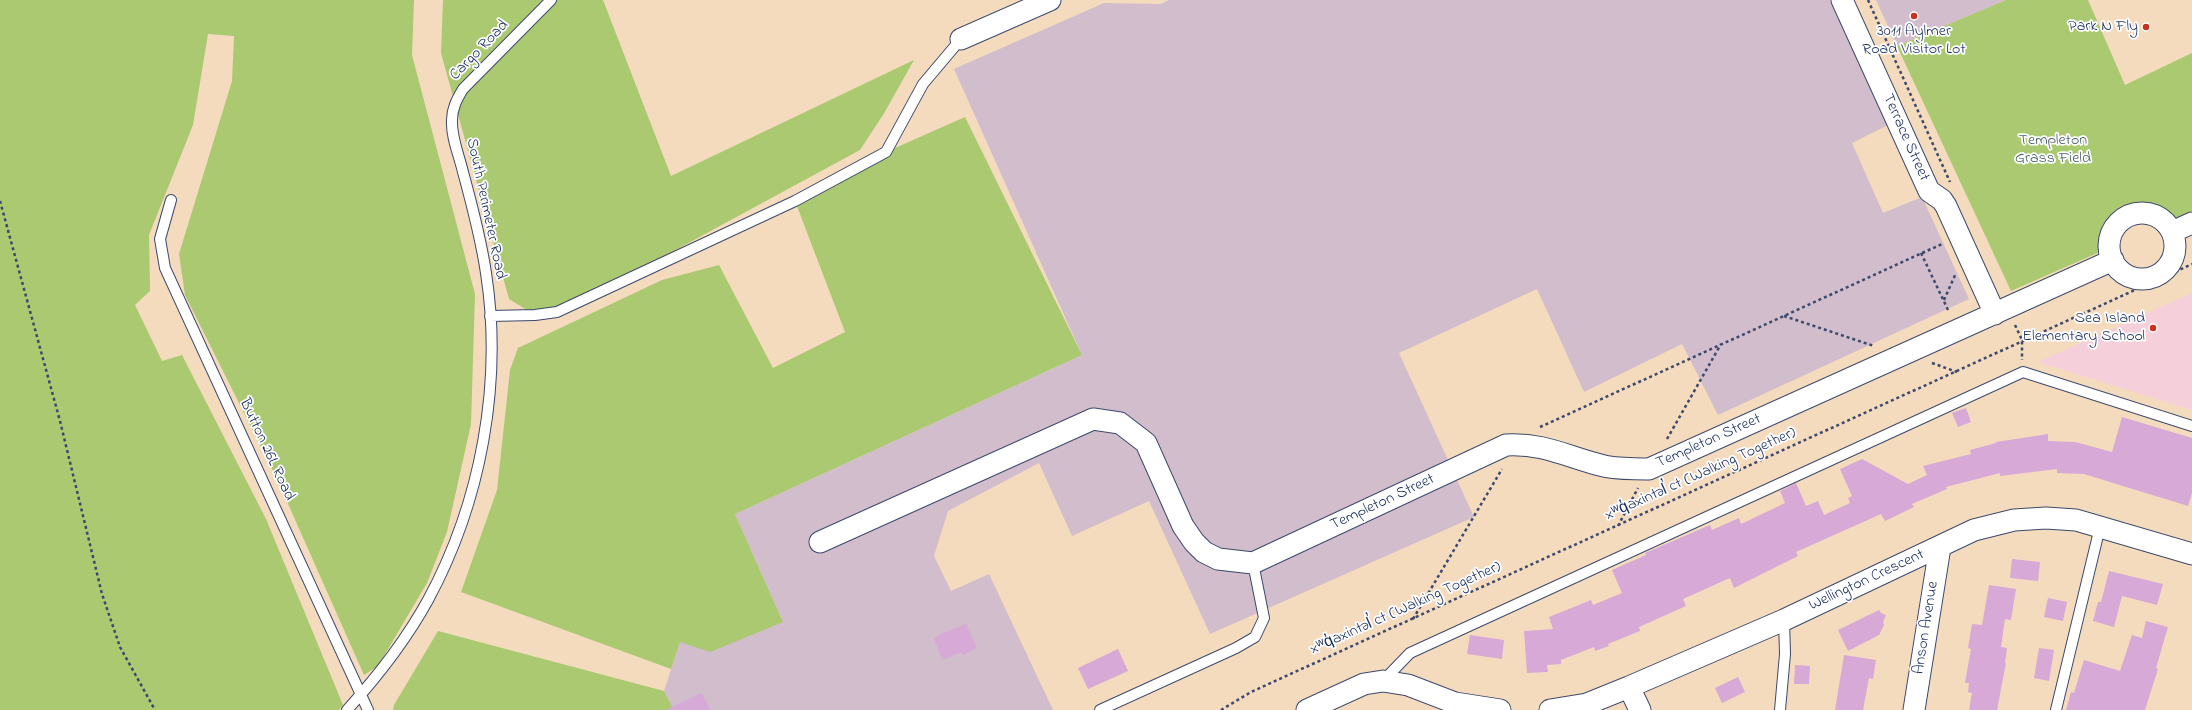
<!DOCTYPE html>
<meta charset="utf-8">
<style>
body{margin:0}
canvas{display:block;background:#f4dbbe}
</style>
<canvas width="2192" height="710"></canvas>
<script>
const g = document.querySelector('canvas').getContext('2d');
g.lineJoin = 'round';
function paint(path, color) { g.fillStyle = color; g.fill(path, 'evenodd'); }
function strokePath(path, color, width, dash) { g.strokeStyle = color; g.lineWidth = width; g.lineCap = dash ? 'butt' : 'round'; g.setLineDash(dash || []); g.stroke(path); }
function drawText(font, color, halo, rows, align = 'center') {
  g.font = font + ' "Indie Flower",sans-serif'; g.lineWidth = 3.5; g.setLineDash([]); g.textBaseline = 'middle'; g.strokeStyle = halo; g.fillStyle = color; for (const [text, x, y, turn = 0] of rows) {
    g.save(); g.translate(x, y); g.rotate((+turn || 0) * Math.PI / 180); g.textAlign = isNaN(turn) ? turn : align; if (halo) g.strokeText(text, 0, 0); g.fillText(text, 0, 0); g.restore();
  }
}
paint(new Path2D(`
 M2192 293V410L2038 362Z`), '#f5cfda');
paint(new Path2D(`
 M1169 0H1832L1888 125 1852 143 1883 213 1922 197 1969 299 1718 415 1682 344 1584 392 1537 289 1399 353 1474 517 1210 634 1149 501 1072 536 1039 463 948 511 934 556 951 591 989 574 1053 710H674L664 691 680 642 783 622 735 514 1082 355 954 69 1104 3 1161 4Z
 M1876 0H2006L1897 46Z`), '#d1bdcb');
paint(new Path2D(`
 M0 0H414L412 55 475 294 471 424 447 532 427 583 378 666 364 675 277 479 185 295 179 254 232 81 234 36 208 34 193 125 149 235 150 291 135 305 162 361 182 355 266 519 343 705 339 710H0Z
 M443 0H603L671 176 914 60 883 115 860 150 563 311 535 315 509 299 441 53Z
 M2006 0H2088L2125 85 2192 53V211L2166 224C2152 213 2127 207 2116 227 2112 232 2111 242 2109 248L2011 291 1897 46Z
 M965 117 1082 355 735 514 783 622 710 652 680 642 671 669 461 592 497 490 510 370 518 348 662 280 719 265 773 368 845 332 795 201 886 152Z
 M438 631 664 691 674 710H393L394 705Z`), '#aac970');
paint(new Path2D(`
 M1966 408 1971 422 1958 427 1952 413Z
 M2122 417 2192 438V493L2188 506 2084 474 2057 473V469L2000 476V473L1946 487 1947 489 1912 504 1914 507 1885 521 1881 514 1796 552 1798 556 1734 588 1730 578 1683 599 1686 606 1639 627 1640 631 1608 644 1609 646 1595 651 1594 647 1561 660V664L1547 665 1548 672 1527 673 1524 631 1553 629 1549 617 1591 600 1593 605 1622 593 1612 570 1646 555 1645 553 1710 525 1712 530 1739 518 1741 524 1785 503 1780 491 1796 483 1806 506 1818 501 1824 515 1850 503 1848 498 1852 496 1840 469 1862 459 1908 484 1927 475 1923 466 1971 454 1970 450 1996 443V442L2048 434V441L2075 442 2112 452Z
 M2012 559 2040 562 2038 581 2010 578Z
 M2109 571 2163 584 2157 605 2122 596 2114 627 2093 621 2098 602H2101Z
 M1989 585 2016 589 2011 620 2005 619 2001 647 2007 648 2005 663H2006L1997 710H1969L1972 693 1968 692 1969 683H1965L1971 649 1968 648 1972 624 1982 625Z
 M2048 598 2067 602 2063 621 2044 617Z
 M1879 610 1881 613 1886 615 1883 622 1884 625 1879 635 1848 651 1838 630Z
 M2146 621 2168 627 2156 668 2158 669 2145 710H2066L2071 692 2074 693 2084 660 2120 671 2132 635 2142 638Z
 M966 624 977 648 963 655 961 652 943 660 934 640 938 635Z
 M1470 635 1504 640 1502 659 1467 654Z
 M2039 648 2054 650 2049 681 2034 678Z
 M1118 649 1128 671 1088 689 1078 668Z
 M1844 655 1876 660 1873 679 1869 678 1863 710H1835Z
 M1795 665 1810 666 1809 684H1794Z
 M1738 677 1745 692 1722 703 1715 688Z
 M702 693 710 710H666Z`), '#d7a9d6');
const service = new Path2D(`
 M171 200 160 239 165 268 368 710
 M490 316 535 315 557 312 795 201 886 152 923 84 961 39
 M1383 681 1410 653 2023 372 2192 426
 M347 710C378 676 406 640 428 600 481 502 503 383 486 273 481 239 472 205 463 172 459 155 451 137 452 120 452 108 457 99 463 89L551 0
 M1100 710 1236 648 1255 637 1264 618 1253 563
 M1780 710 1785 654 1784 620
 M2056 710 2100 527`);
const minor = new Path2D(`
 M1842 0 1929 191 1942 200 1946 206 1995 314
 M961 39 1050 0
 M2109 246a33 33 0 1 1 66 0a33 33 0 1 1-66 0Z
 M2172 232 2192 223
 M820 542 1093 419 1120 423 1146 443 1183 526 1194 542 1204 552 1218 559 1253 563 1506 445C1544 443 1565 456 1600 465 1615 470 1634 468 1649 469L2113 260
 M1629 687 1640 710
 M1307 710 1364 684 1383 681 1408 685 1455 703 1500 710
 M1550 710 1587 704 1629 687 1784 620 1974 530 2014 520 2046 518 2076 520 2192 554
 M1914 710 1940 547`);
strokePath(service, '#3c496c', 12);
strokePath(minor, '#3c496c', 23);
strokePath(new Path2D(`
 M1868 0 1950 182
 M0 201 60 421 102 594 120 647 155 710
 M1921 253 1949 312
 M1944 300 1956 273
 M1784 316 1874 346
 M2015 325 2022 340V360
 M1932 363 1957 372
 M1540 427 1942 244
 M1667 439 1721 344
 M1618 526 1638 488
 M1413 619 1502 469
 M1221 710 1251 692 2192 264`), '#3c496c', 2.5, [3, 3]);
strokePath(service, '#fff', 10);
strokePath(minor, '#fff', 21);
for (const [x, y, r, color] of [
 [1914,16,4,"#c8321e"],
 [2146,27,4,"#c8321e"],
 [2153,328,4,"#c8321e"]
]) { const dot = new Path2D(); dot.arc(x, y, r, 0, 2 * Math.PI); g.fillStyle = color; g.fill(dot); strokePath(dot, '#fff', 1.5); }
drawText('16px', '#1b2f5e', '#fff', [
 ["Park N Fly",2138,27],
 ["3011 Aylmer",1914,32,"center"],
 ["Road Visitor Lot",1914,50,"center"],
 ["Sea Island",2145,319],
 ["Elementary School",2145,337]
], 'right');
drawText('16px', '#1b2f5e', '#fff', [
 ["Cargo Road",480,51,-46],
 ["Terrace Street",1905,138,66],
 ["South Perimeter Road",485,209,78],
 ["Templeton Street",1709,442,-24],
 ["Button 26L Road",266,450,65],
 ["xʷq̓axintəl̕ ct (Walking Together)",1701,475,-24],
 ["Templeton Street",1383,503,-25],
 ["Wellington Crescent",1867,581,-25],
 ["xʷq̓axintəl̕ ct (Walking Together)",1406,609,-24],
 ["Anson Avenue",1927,628,-81]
]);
drawText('16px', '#465d63', '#fff', [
 ["Templeton",2053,141],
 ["Grass Field",2053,159]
]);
</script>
